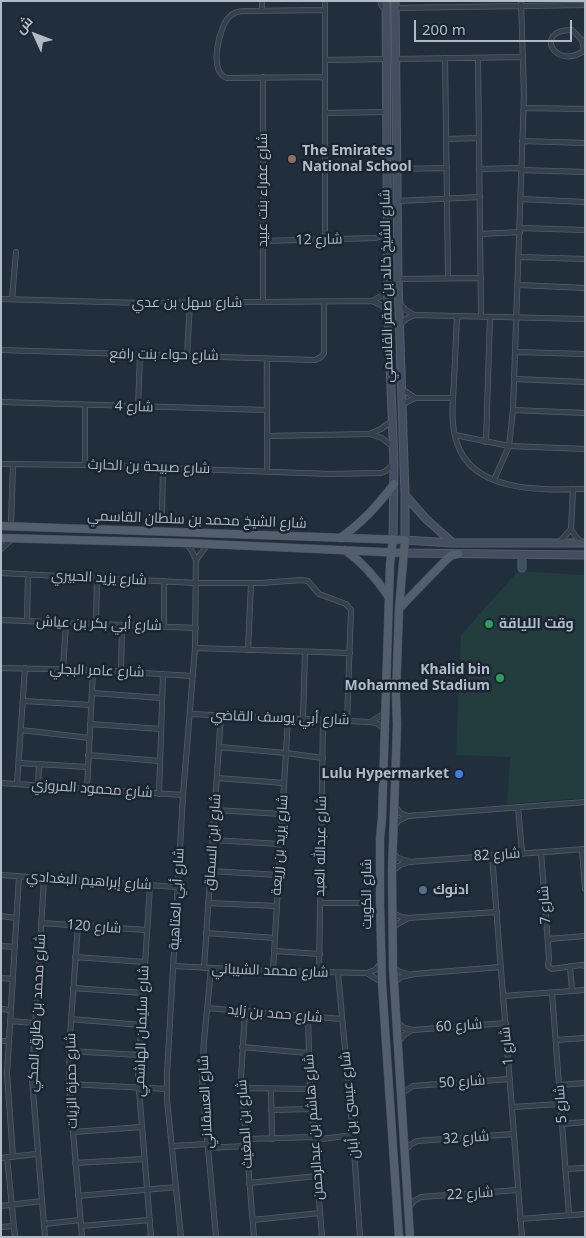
<!DOCTYPE html>
<meta charset="utf-8">
<style>
body{margin:0}
#map{position:relative;width:586px;height:1238px;overflow:hidden;background:#212e3c;font-family:"Noto Sans",Cairo,sans-serif}
canvas{display:block}
.frame{position:absolute;inset:0;border:2px solid #b0bbc8;pointer-events:none}
.north{position:absolute;left:10px;top:10px;width:50px;height:50px;-webkit-text-stroke:4px #1a2531;paint-order:stroke;rotate:313deg;font-size:14px;font-weight:700;line-height:20px;text-align:center;color:#b0bbc8}
.north::after{content:'';display:block;margin:auto;width:18px;height:22px;background:#b0bbc8;clip-path:polygon(50% 0,100% 100%,50% 72%,0 100%)}
.scale{position:absolute;left:414px;top:20px;width:158px;height:22px;box-sizing:border-box;border:2px solid #b0bbc8;border-top:0;padding-left:6px;font-size:15px;line-height:18px;white-space:nowrap;color:#b0bbc8;-webkit-text-stroke:4px #1a2531;paint-order:stroke}
</style>
<div id="map">
<canvas width="586" height="1238"></canvas>
<div class="frame"></div>
<div class="north">ش</div>
<div class="scale">200 m</div>
</div>
<script>
const g = document.querySelector('canvas').getContext('2d');
g.lineJoin = 'round';
function paint(path, color) { g.fillStyle = color; g.fill(path, 'evenodd'); }
function strokePath(path, color, width, dash) { g.strokeStyle = color; g.lineWidth = width; g.lineCap = dash ? 'butt' : 'round'; g.setLineDash(dash || []); g.stroke(path); }
function drawText(font, color, halo, rows, align = 'center') {
  g.font = font + ' "Noto Sans",Cairo,sans-serif'; g.lineWidth = 5; g.setLineDash([]); g.textBaseline = 'middle'; g.strokeStyle = halo; g.fillStyle = color; for (const [text, x, y, turn = 0] of rows) {
    g.save(); g.translate(x, y); g.rotate((+turn || 0) * Math.PI / 180); g.textAlign = isNaN(turn) ? turn : align; if (halo) g.strokeText(text, 0, 0); g.fillText(text, 0, 0); g.restore();
  }
}
paint(new Path2D(`
 M518 571 585 575V798L507 804 510 757 456 755 461 635Z`), '#233c3d');
const minor = new Path2D(`
 M262 1V11
 M325 1V239
 M380 1 382 6 386 10
 M395 8 585 5
 M325 10 244 11C238 11 233 13 229 17 219 27 208 73 227 78L325 77
 M584 50 582 40 572 30C532 30 556 72 585 50
 M445 58 448 278
 M478 58 481 316
 M396 59 523 57
 M325 60 387 59
 M524 108 585 109
 M325 113 388 112
 M446 139 479 138
 M522 141 585 143
 M398 169 447 168
 M479 169 521 168
 M521 170 585 172
 M521 199 585 202
 M398 201 480 197
 M520 228 585 230
 M480 234 520 232
 M263 241 376 238 383 235 388 229
 M520 257 585 259
 M398 279 481 278
 M519 285 585 288
 M1 299 141 303 372 301 381 296 388 289
 M12 299 16 252
 M372 301 381 305 387 311
 M263 302V77
 M400 304 406 310 414 315 585 319
 M457 316C456 338 455 360 454 381 453 402 450 423 457 443 473 493 542 490 585 489
 M400 325 406 319 414 315
 M1 350 315 360 321 357 324 353V302
 M516 352 585 354
 M187 356 190 303
 M515 379 585 382
 M402 389 415 398
 M1 402 266 410
 M403 404 415 398H453
 M85 405V465
 M138 407 140 355
 M513 410 585 413
 M370 434 382 438 393 447
 M455 435 509 446 585 449
 M268 436 369 434 381 429 392 421
 M486 442 490 317
 M1 464 85 465 330 474 381 473 386 471 394 463
 M267 471C268 434 266 396 267 359
 M494 480 509 446 513 410 524 95 521 1
 M162 516 163 468
 M11 526 13 464
 M571 529 576 537 583 543
 M559 543 571 529 573 489
 M1 549 11 540
 M196 560 208 544
 M1 573 196 583H261L301 580 308 581 319 594 346 604 351 610 347 721
 M1 620 196 628
 M27 621 28 575
 M96 624 97 578
 M164 626V581
 M195 648 350 653
 M248 650 251 583
 M1 668 93 670 193 676
 M63 669 66 622
 M121 672 122 625
 M92 693 162 698
 M23 701 91 705
 M190 714 370 722 376 723 384 728
 M303 719 305 652
 M372 721 385 713
 M90 724 161 729
 M21 730 90 738
 M219 747 286 753 323 758
 M88 755 160 761
 M19 763 88 767
 M217 778 284 783
 M1 783 183 795
 M17 784 25 668
 M38 786 39 764
 M87 789 93 670
 M159 794 163 674
 M395 806 400 813 408 816
 M518 807 522 853
 M215 810 282 814
 M395 826 398 821 408 816 585 802
 M213 840 280 844
 M582 849 585 889
 M541 852 549 958 548 966 552 969 581 965 585 966
 M393 853 398 858 408 861
 M492 855 522 1237
 M211 871 278 875
 M392 871 400 865 409 862 585 849
 M1 875 177 887
 M44 878 32 1079 45 1237
 M150 885 138 1077 151 1237
 M208 903 277 906
 M320 903H359
 M393 913 401 917 408 918 497 912
 M1 916 16 918
 M41 923 147 930
 M78 925 70 1035 69 1084 82 1237
 M393 928 399 923 407 919
 M206 933 275 938
 M548 939 585 936
 M1 946 15 947
 M274 951 320 954
 M75 957 145 962
 M173 966 273 971 367 973 381 982
 M570 966 572 991
 M393 967 398 971 408 974
 M204 968 221 715
 M211 968 204 1041 202 1081 216 1237
 M273 971 288 718
 M319 973 323 720
 M338 973 353 1135 360 1237
 M367 973 375 970 381 963
 M1 978 13 979
 M395 982 401 977 414 974 501 967
 M73 988 143 993
 M552 993 569 1215
 M503 996 585 990
 M207 1008 342 1019
 M1 1009 11 1010
 M245 1011 241 1078 254 1237
 M308 1016 310 1089 322 1237
 M71 1019 141 1025
 M10 1021 34 1023
 M397 1022 404 1028 413 1030 506 1023
 M556 1040 585 1038
 M1 1041H9
 M399 1041 404 1035 412 1030
 M242 1047 308 1053
 M69 1051 139 1055
 M69 1084 167 1089
 M559 1085 585 1083
 M242 1088 310 1089
 M271 1089 272 1139
 M402 1093 413 1086 510 1079
 M512 1107 561 1104
 M271 1110 312 1109
 M562 1124 585 1122
 M73 1132 142 1127
 M245 1139 314 1137
 M314 1140 353 1135
 M172 1146 208 1144
 M208 1148 246 1146
 M405 1151 410 1145 417 1141 514 1134
 M7 1157 15 1237
 M13 1157 7 1074 19 876
 M1 1158 37 1154
 M75 1163 144 1159
 M565 1169 585 1168
 M249 1183 317 1176
 M78 1196 176 1187
 M1 1206 42 1201
 M409 1207 414 1201 421 1197 518 1190
 M520 1219 585 1214
 M253 1220 320 1213
 M44 1224 80 1220
 M81 1226 150 1220
 M1 1227 14 1226
 M181 1237 167 1100V1074L183 795 195 648 196 560 192 551 186 543`);
const secondary = new Path2D(`
 M386 1 388 312 394 463 393 539
 M395 1 398 279 405 495V540L452 543H585
 M405 495 426 519 452 542
 M404 553 585 555
 M522 555V568`);
const primary = new Path2D(`
 M1 526 405 540 399 609 396 695 397 725 392 872 393 967 410 1237
 M1 538 186 543 404 553
 M340 538C361 524 379 504 394 484
 M393 539 390 564 382 818 380 838V903L382 983 399 1237
 M345 550C362 562 376 578 388 596
 M399 609 410 597 446 560 452 555 458 554`);
strokePath(minor, '#535e6a', 6);
strokePath(secondary, '#535e6a', 9);
strokePath(primary, '#3e4955', 9);
strokePath(minor, '#35404d', 4.5);
strokePath(secondary, '#424f60', 7);
strokePath(primary, '#525f6d', 8);
for (const [x, y, r, color] of [
 [292,159,5,"#8d6e63"],
 [489,624,5,"#2e9e5b"],
 [500,678,5,"#2e9e5b"],
 [459,774,5,"#3f7fe0"],
 [423,890,5,"#5c6f8a"]
]) { const dot = new Path2D(); dot.arc(x, y, r, 0, 2 * Math.PI); g.fillStyle = color; g.fill(dot); strokePath(dot, '#1a2531', 2); }
drawText('bold 14px', '#b0bbc8', '#1a2531', [
 ["The Emirates",302,151],
 ["National School",302,167],
 ["وقت اللياقة",499,624],
 ["Khalid bin",490,670,"right"],
 ["Mohammed Stadium",490,686,"right"],
 ["Lulu Hypermarket",449,774,"right"],
 ["ادنوك",433,890]
], 'left');
drawText('14px', '#b0bbc8', '#1a2531', [
 ["شارع عفراء بنت عبيد",263,190,-90],
 ["شارع 12",319,240,-1],
 ["شارع الشيخ خالد بن صقر القاسمي",387,286,-91],
 ["شارع سهل بن عدي",187,303],
 ["شارع حواء بنت رافع",164,355,1],
 ["شارع 4",134,407,2],
 ["شارع صبيحة بن الحارث",149,467,2],
 ["شارع الشيخ محمد بن سلطان القاسمي",197,520,2],
 ["شارع يزيد الحبيري",99,578,3],
 ["شارع أبي بكر بن عياش",99,624,2],
 ["شارع عامر البجلي",97,671,2],
 ["شارع أبي يوسف القاضي",280,718,2],
 ["شارع محمود المروزي",92,789,4],
 ["شارع ابن السماق",213,842,-86],
 ["شارع يزيد بن زريعة",280,845,-86],
 ["شارع عبدالله العبد",321,846,-89],
 ["شارع 82",497,855,-4],
 ["شارع إبراهيم البغدادي",89,881,4],
 ["شارع الكويت",367,894,-90],
 ["شارع أبي العتاهية",177,899,-87],
 ["شارع 7",545,905,-94],
 ["شارع 120",94,927,4],
 ["شارع محمد الشيباني",270,971,2],
 ["شارع محمد بن طارق المكي",37,1013,-87],
 ["شارع حمد بن زايد",275,1014,5],
 ["شارع 60",459,1026,-4],
 ["شارع سليمان الهاشمي",142,1031,-88],
 ["شارع 1",507,1046,-95],
 ["شارع حمزة الزيات",72,1081,-91],
 ["شارع 50",462,1082,-4],
 ["شارع العسقلاني",206,1102,-93],
 ["شارع 5",561,1104,-94],
 ["شارع عيسى بن أبان",350,1105,-95],
 ["شارع بن المغيث",245,1124,-94],
 ["شارع هاشم بن عبدالرحمن",314,1127,-94],
 ["شارع 32",466,1138,-4],
 ["شارع 22",470,1194,-4]
]);
</script>
